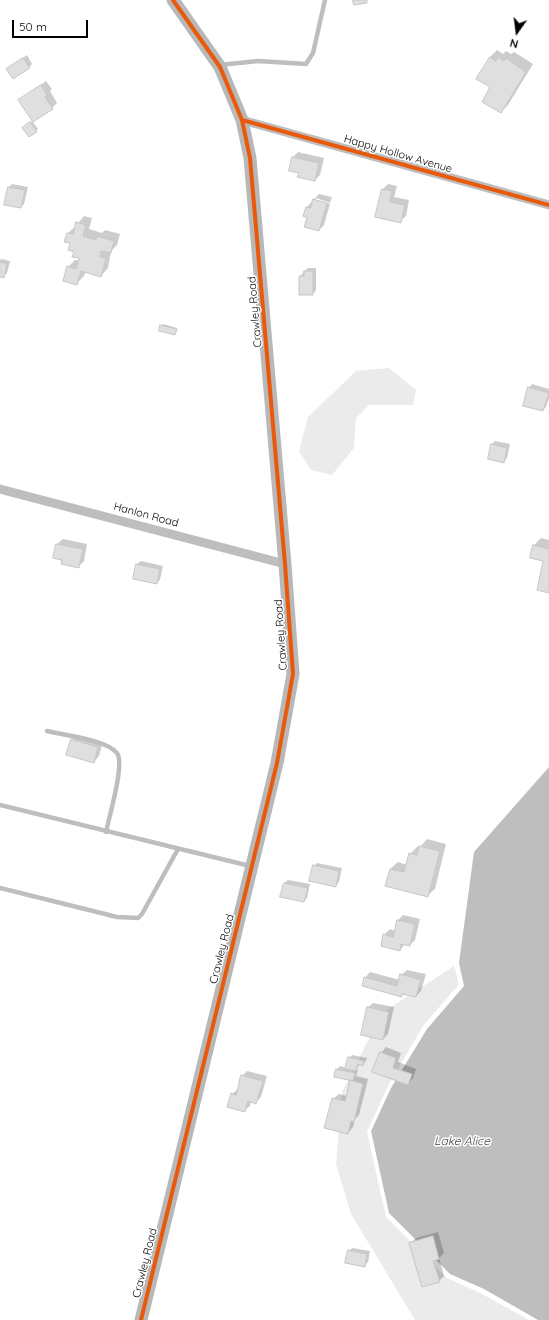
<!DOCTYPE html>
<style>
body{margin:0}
#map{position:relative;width:549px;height:1320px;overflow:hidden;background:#fff;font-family:Quicksand,sans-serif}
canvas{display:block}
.north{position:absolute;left:497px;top:12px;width:40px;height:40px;-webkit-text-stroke:3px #fff;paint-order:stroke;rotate:194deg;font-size:11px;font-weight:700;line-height:16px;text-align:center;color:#000}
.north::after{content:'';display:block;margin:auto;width:14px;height:18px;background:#000;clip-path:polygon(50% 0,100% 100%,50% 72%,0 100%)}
.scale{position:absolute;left:12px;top:20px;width:76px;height:18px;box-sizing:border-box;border:2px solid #000;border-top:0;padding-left:5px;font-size:12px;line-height:14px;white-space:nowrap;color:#000;-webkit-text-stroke:3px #fff;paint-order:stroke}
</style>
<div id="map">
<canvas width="549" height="1320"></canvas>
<div class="north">N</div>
<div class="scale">50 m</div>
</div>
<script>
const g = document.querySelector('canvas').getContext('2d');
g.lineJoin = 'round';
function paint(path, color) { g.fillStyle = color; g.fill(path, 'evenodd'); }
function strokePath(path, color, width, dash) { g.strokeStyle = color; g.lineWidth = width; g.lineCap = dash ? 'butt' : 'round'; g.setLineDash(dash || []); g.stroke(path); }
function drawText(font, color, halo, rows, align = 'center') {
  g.font = font + ' Quicksand,sans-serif'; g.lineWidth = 3; g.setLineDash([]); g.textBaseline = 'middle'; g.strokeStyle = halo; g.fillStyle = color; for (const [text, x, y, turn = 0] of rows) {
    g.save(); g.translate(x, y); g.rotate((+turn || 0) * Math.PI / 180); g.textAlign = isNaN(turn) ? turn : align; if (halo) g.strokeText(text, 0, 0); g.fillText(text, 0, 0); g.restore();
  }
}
paint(new Path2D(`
 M389 368 416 390 413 405H369L356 418 354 448 332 475 311 470 299 451 308 417 356 371Z
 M454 966 459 984 423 1026 388 1086 367 1132 386 1217 447 1278 482 1294 529 1320H415L351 1214 336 1164 342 1092 382 1013Z`), '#ebebeb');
paint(new Path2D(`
 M549 767V1320H538L484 1289 450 1274 389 1213 371 1131 391 1088 427 1029 464 986 459 963 474 852Z`), '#bebebe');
paint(new Path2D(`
 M497 50 503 54 506 51 511 54 514 52 533 64 508 105 501 112 490 57Z
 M27 55 32 64 29 67 7 69Z
 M46 81 52 89 50 91 57 103 52 108 20 100Z
 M32 121 38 129 29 136 25 126Z
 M298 152 324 158 320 175 315 180 300 172 290 170 293 157Z
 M12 184 28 187 24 204 21 207 5 204 9 187Z
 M388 184 397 186 394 197 409 200 406 216 400 221 376 216 383 189Z
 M319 194 332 197 330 203 316 198V200L330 204 324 225 319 230 308 217 306 208Z
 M84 216 92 218 89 229 102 233 105 230 120 234 117 245 111 251 108 268 101 276 86 271 84 276 77 283 68 267 75 260 79 261 80 258 71 243 66 241 68 233 76 226Z
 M2 259 10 261 7 273 4 276H0V260Z
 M308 268H316V290L313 294 300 276Z
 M163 324 177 328 176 332 175 334 161 326Z
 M532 384 549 389V398L546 407 543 410 529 388Z
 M495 441 510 444 507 458 503 462 492 444Z
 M541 538 549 540V592L544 560 534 545Z
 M63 539 87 544 84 561 78 567 54 558 57 544Z
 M141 561 163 566 160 580 156 583 137 564Z
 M77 735 103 742 99 756 94 762 72 740Z
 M427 839 446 844 435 889 427 896 390 869 398 862 407 865 410 854 417 847H420Z
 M317 863 342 868 339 882 335 886 314 866Z
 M288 880 310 884 307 898 304 901 284 883Z
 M403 915 420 919 415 940 410 945 405 944 400 950 384 935 390 929 395 931 398 920Z
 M407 970 426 974 421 991 416 996 404 993 401 996 365 978 370 972 400 980 401 975Z
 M373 1003 394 1007 388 1034 383 1039 367 1008Z
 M386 1047 401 1053 398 1062 416 1069 413 1078 408 1084 374 1071 381 1053Z
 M352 1055 367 1058 366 1061 363 1064H360L356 1070H358L356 1076 368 1079 359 1115 355 1119 353 1127 348 1133 333 1099 339 1094 347 1096 351 1081 337 1070 340 1066 347 1068 349 1058Z
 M247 1071 267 1076 261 1097 256 1102 251 1101 250 1106 244 1111 232 1094 238 1089 242 1076Z
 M438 1232 444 1253 439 1258 444 1276 439 1281 410 1243 416 1238Z
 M352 1248 370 1251 368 1262 364 1266 349 1251Z`), '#0003');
const building = new Path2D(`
 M353 0H367V3L354 5Z
 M490 57 496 61 498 57 504 61 506 58 526 72 501 113 482 102 490 87 476 79Z
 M23 58 30 68 13 79 6 69Z
 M41 85 47 95 45 97 53 109 33 122 18 100Z
 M30 122 37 132 29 137 22 128Z
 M292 157 319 163 315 181 297 177 299 173 289 171Z
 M8 187 25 190 21 208 4 205Z
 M382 189 392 191 390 202 405 205 401 223 375 217Z
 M313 199 327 203 319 231 304 227 307 218 303 216 306 207 310 208Z
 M76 222 86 225 83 236 96 240 97 236 114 241 111 253 101 251 100 257 106 258 101 277 81 271 77 285 63 281 67 266 76 269 79 258 72 257 74 252 68 250 70 243 64 242 67 233 73 234Z
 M0 262 7 264 4 278 0 277Z
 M304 271H313V295H299V276H304Z
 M160 325 177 329 175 335 159 331Z
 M528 387 549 393 543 411 523 406Z
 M491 444 507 448 504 463 488 459Z
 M56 544 83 549 79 568 61 564 62 560 53 558Z
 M533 545 549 549V593L537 590 543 561 530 558Z
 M136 564 160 569 157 584 133 579Z
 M71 739 98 747 94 763 66 755Z
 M419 846 440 851 428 897 385 886 390 869 404 872 409 853 417 855Z
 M313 865 339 871 336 887 309 881Z
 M284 883 308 888 304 902 280 897Z
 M397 920 415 924 410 946 401 944 400 951 381 946 383 934 393 937Z
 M400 974 421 980 416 997 402 994V997L362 986 364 977 397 986Z
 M367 1007 389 1012 383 1040 361 1035Z
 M380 1052 396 1058 393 1068 412 1074 408 1085 372 1072Z
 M348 1057 364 1061 363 1066 358 1064 356 1071 345 1069Z
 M336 1069 355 1073 353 1081 334 1077Z
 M241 1075 263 1081 256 1104 248 1101 245 1112 227 1107 231 1093 236 1095Z
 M350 1080 363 1084 354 1122 351 1121 348 1134 324 1128 332 1098 345 1101Z
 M433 1236 439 1259 433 1261 440 1282 422 1287 409 1243Z
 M348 1250 367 1254 365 1267 345 1263Z`);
paint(building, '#dfdfdf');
strokePath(building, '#c6c6c6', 1);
strokePath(new Path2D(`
 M220 65 258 61 306 64 313 53 325 0
 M47 731C63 735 107 740 117 753 125 764 109 817 106 832
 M0 805 250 866
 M0 888 117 917 138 918 142 914 178 849`), '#bebebe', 4.5);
strokePath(new Path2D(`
 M242 120 549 205
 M0 489 285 564`), '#bebebe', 9);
strokePath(new Path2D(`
 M141 1320 277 763 293 674 285 564 250 158 242 120 220 67 173 0`), '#b8b8b8', 13);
strokePath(new Path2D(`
 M242 120 549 205
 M141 1320 277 763 293 674 285 564 250 158 242 120 220 67 173 0`), '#e8590c', 4);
drawText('11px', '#000', '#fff', [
 ["Happy Hollow Avenue",398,154,16],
 ["Crawley Road",255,312,-95],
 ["Hanlon Road",146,515,15],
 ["Crawley Road",281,635,-94],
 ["Crawley Road",222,949,-76],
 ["Crawley Road",145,1263,-76]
]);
drawText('italic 12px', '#434343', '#fff', [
 ["Lake Alice",462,1141]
]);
</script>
